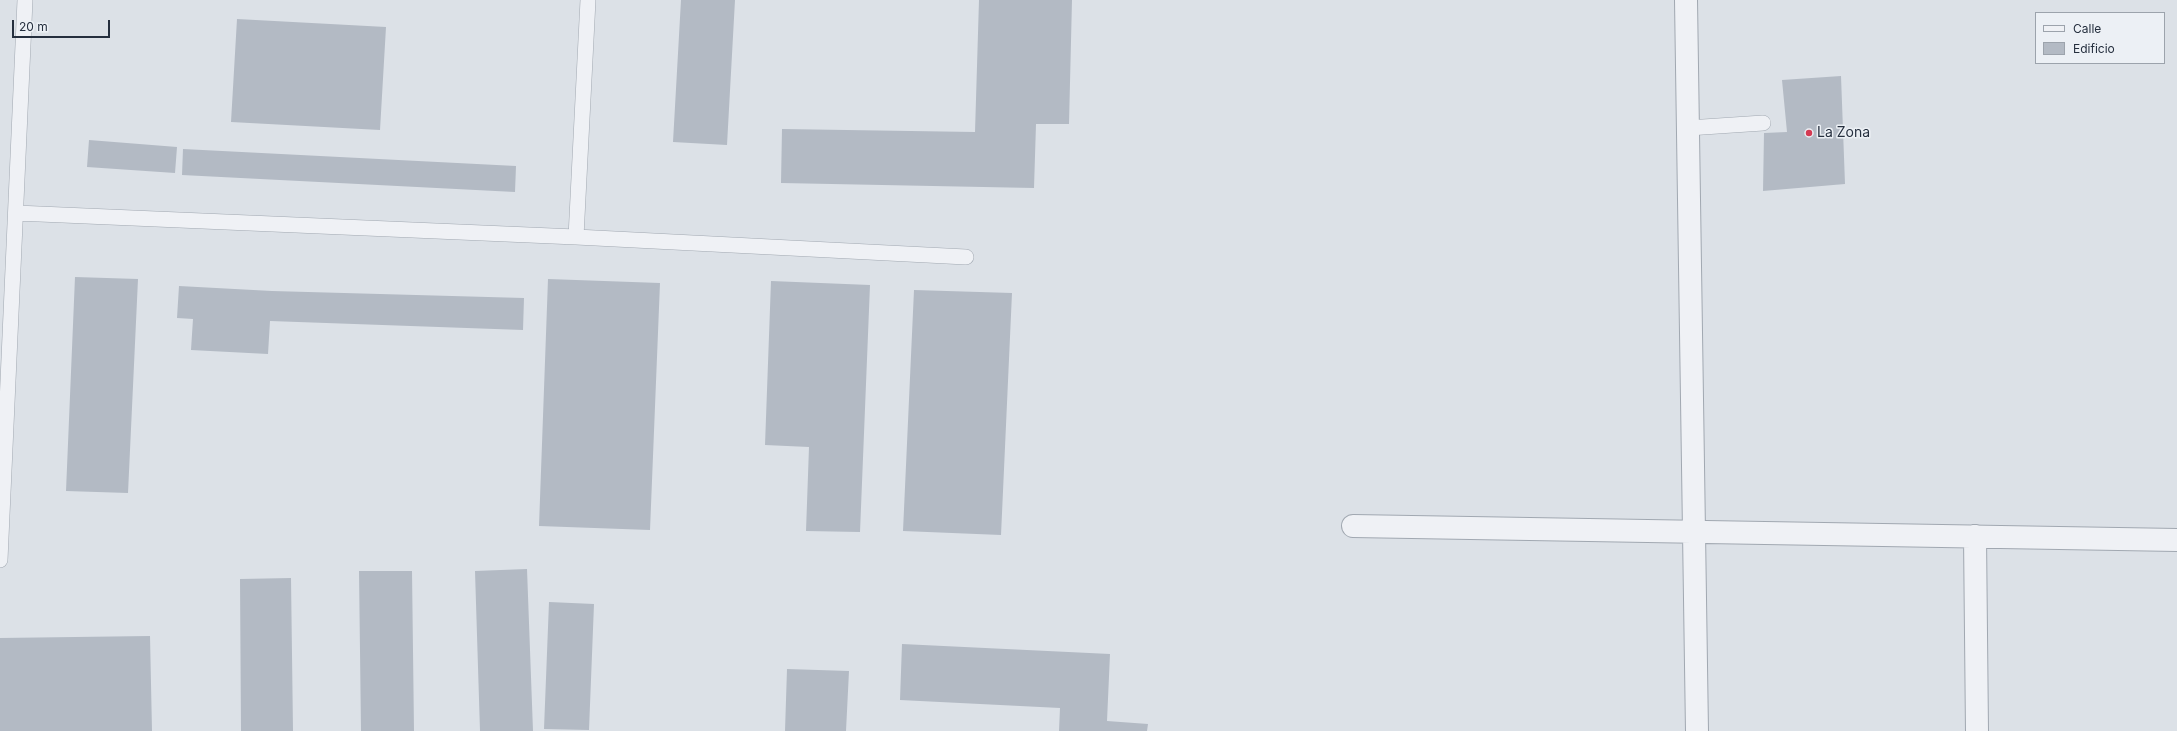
<!DOCTYPE html>
<style>
body{margin:0}
#map{position:relative;width:2177px;height:731px;overflow:hidden;background:#dce1e7;font-family:Inter,sans-serif}
canvas{display:block}
.legend{position:absolute;left:2035px;top:12px;width:130px;height:52px;box-sizing:border-box;background:#ecf0f5;border:1px solid #9ca3ac;margin:0;padding:5px 7px;list-style:none;font-size:12px;color:#252f3e}
.legend li{display:flex;align-items:center;gap:8px;height:20px}
.legend b{width:20px;border:1px solid #9ca3ac}
.scale{position:absolute;left:12px;top:20px;width:98px;height:18px;box-sizing:border-box;border:2px solid #252f3e;border-top:0;padding-left:5px;font-size:12px;line-height:14px;white-space:nowrap;color:#252f3e;-webkit-text-stroke:3px #ecf0f5;paint-order:stroke}
</style>
<div id="map">
<canvas width="2177" height="731"></canvas>
<ul class="legend">
<li><b style="height:5px;background:#eff1f5"></b>Calle</li>
<li><b style="height:11px;background:#b3bac4"></b>Edificio</li>
</ul>
<div class="scale">20 m</div>
</div>
<script>
const g = document.querySelector('canvas').getContext('2d');
g.lineJoin = 'round';
function paint(path, color) { g.fillStyle = color; g.fill(path, 'evenodd'); }
function strokePath(path, color, width, dash) { g.strokeStyle = color; g.lineWidth = width; g.lineCap = dash ? 'butt' : 'round'; g.setLineDash(dash || []); g.stroke(path); }
function drawText(font, color, halo, rows, align = 'center') {
  g.font = font + ' Inter,sans-serif'; g.lineWidth = 3; g.setLineDash([]); g.textBaseline = 'middle'; g.strokeStyle = halo; g.fillStyle = color; for (const [text, x, y, turn = 0] of rows) {
    g.save(); g.translate(x, y); g.rotate((+turn || 0) * Math.PI / 180); g.textAlign = isNaN(turn) ? turn : align; if (halo) g.strokeText(text, 0, 0); g.fillText(text, 0, 0); g.restore();
  }
}
paint(new Path2D(`
 M681 0H735L727 145 673 142Z
 M979 0H1072L1069 124H1036L1034 188 781 183 782 129 975 132Z
 M237 19 386 27 380 130 231 122Z
 M1841 76 1845 184 1763 191 1764 133 1787 132 1782 80Z
 M89 140 177 147 175 173 87 167Z
 M183 149 516 166 515 192 182 175Z
 M75 277 138 279 128 493 66 491Z
 M548 279 660 283 650 530 539 526Z
 M771 281 870 285 860 532 806 531 809 447 765 445Z
 M179 286 272 291 524 298 523 330 270 321 268 354 191 350 193 319 177 318Z
 M914 290 1012 293 1001 535 903 531Z
 M527 569 533 731H480L475 571Z
 M359 571H412L414 731H361Z
 M291 578 293 731H241L240 579Z
 M549 602 594 604 589 730 544 729Z
 M150 636 152 731H0V638Z
 M902 644 1110 654 1107 721 1148 724 1147 731H1059L1060 708 900 700Z
 M787 669 849 671 846 731H785Z`), '#b3bac4');
const lane = new Path2D(`
 M1688 128 1763 123
 M16 213 576 237 966 257
 M576 237 588 0
 M0 560 25 0`);
const street = new Path2D(`
 M1686 0 1697 731
 M1353 526 2177 540
 M1975 536 1977 731`);
strokePath(lane, '#a1a8b1', 16);
strokePath(street, '#a1a8b1', 24);
strokePath(lane, '#eff1f5', 15);
strokePath(street, '#eff1f5', 22);
for (const [x, y, r, color] of [
 [1809,133,4,"#d43a52"]
]) { const dot = new Path2D(); dot.arc(x, y, r, 0, 2 * Math.PI); g.fillStyle = color; g.fill(dot); strokePath(dot, '#ecf0f5', 1.5); }
drawText('14px', '#252f3e', '#ecf0f5', [
 ["La Zona",1817,133]
], 'left');
</script>
